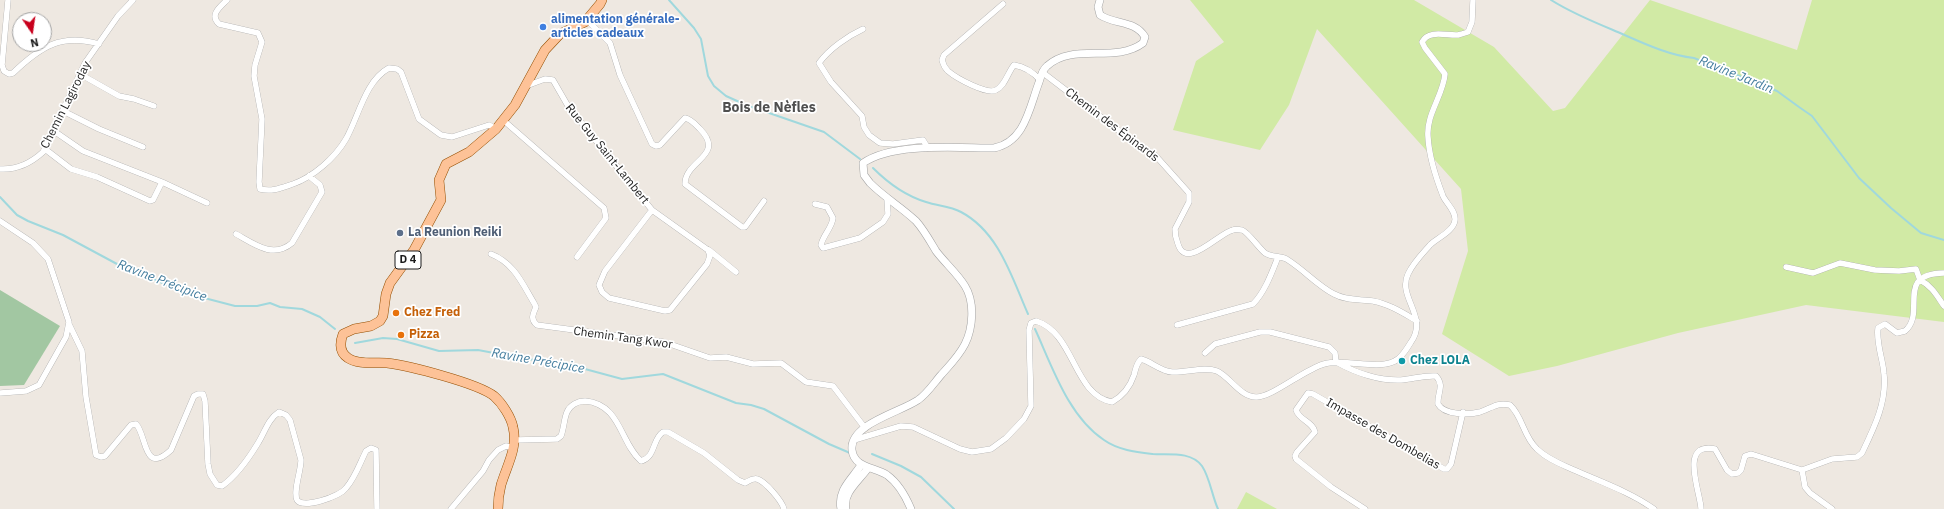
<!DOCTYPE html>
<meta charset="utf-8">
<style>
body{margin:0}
#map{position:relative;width:1944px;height:509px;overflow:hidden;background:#eee8e1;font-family:"IBM Plex Sans",sans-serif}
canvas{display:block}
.north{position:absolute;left:12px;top:12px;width:40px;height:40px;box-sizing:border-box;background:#fff;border:1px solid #a4a4a4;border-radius:50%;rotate:167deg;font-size:11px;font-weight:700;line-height:16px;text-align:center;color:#1c1c1c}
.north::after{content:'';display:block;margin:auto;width:14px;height:18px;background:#c8001c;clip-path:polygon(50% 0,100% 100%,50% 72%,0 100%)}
</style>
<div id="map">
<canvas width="1944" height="509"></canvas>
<div class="north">N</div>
</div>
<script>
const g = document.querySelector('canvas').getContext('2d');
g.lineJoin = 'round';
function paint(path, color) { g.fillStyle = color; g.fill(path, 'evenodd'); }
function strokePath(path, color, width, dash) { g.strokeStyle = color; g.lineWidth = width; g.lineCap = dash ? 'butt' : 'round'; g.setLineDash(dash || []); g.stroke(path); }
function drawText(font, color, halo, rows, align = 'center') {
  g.font = font + ' "IBM Plex Sans",sans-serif'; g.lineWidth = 3.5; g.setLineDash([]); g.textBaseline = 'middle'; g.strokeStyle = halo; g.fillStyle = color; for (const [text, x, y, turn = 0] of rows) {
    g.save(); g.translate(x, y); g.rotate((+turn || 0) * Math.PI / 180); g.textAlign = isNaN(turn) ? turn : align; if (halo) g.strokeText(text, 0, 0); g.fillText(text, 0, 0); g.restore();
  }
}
paint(new Path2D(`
 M1190 0H1414L1494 47 1553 111 1565 108 1650 0 1797 50 1812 0H1944V322L1806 305 1678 333 1557 366 1509 376 1442 334 1468 251 1461 189 1317 29 1289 105 1260 150 1173 130 1196 61 1224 42Z
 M1246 492 1277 509H1237Z`), '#d1eaa5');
paint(new Path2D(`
 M0 290 60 326 24 385 0 386Z`), '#a2c7a2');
strokePath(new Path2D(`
 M669 0 694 28 701 39 708 76 714 86 726 96 746 105 824 132 860 159
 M1551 0C1570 12 1591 21 1613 30 1639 41 1666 55 1694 58L1777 91 1799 107 1812 116 1859 178 1891 208 1921 233 1944 240
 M873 168C887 182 906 196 926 202 938 206 950 206 961 212 999 232 1012 278 1028 314
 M0 197 17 215 28 221 63 235 117 264 189 294 235 306H257L270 303 280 307 302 309 320 317 335 329
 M1035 329C1052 366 1068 416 1104 440 1118 450 1136 452 1153 454 1169 455 1191 451 1202 466 1210 478 1212 496 1218 509
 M355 343 383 338 397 339 439 351 478 350 526 359 559 362 622 379 663 374 736 403 751 405 764 409 829 444 850 453
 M872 454 901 466 921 477 954 509`), '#a0d8dd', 2);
const minor = new Path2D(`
 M8 0 2 65 4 71 9 74 13 73C40 47 61 33 99 44
 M227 0C220 7 209 15 219 24L258 33 262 42 255 65 254 76 262 119 259 182 260 189C272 192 281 188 293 184 313 177 335 158 346 139 359 116 365 81 389 68L397 69 401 72 419 119 441 135 452 137 489 125 496 129
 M1003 4 944 55 942 60C943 64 945 68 948 71 956 78 987 95 996 90 1005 86 1008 72 1014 65 1026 67 1033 72 1040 80
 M587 20 610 43 620 75 652 144 656 146 660 145 685 118C691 119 695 124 700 129 726 156 685 160 685 184L742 227H745L764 201
 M863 29C848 36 829 49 819 63L831 82 862 116 864 127 869 135 880 143 893 144 923 140 928 148
 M1042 72 1131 140 1155 155 1189 193V202L1175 229C1175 234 1176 239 1178 244 1186 271 1220 232 1233 230 1235 229 1240 230 1242 230 1248 232 1258 247 1265 253 1272 258 1282 255 1288 260 1304 270 1318 286 1334 294 1347 301 1360 299 1373 301 1389 304 1403 313 1417 321
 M80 74 119 96 134 99 154 106
 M526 86 545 79 553 80 568 106 652 210 708 250 710 256 707 264 670 310 665 311 609 298 602 292 599 285 605 271 652 210
 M63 111 99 129 143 147
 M503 120 604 208 606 218 577 257
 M54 131 83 151 162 182 207 203
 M45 149 71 169 97 177 150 201 153 200 162 182
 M0 169C17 170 31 163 43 152L85 63 118 16 133 0
 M815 204 827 207 833 218C832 228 823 235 821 245L823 248 860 238 883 222 888 214 887 198
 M0 221 33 243 48 259 69 322 66 337 39 385 26 391 0 393
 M236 234C254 244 273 259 292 243L322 192 320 185 309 176
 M709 250 736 272
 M491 254C514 263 522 283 534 303L536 307C533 314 530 319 537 325L664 342 710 358 726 357 753 364 781 363 806 382 833 386 865 428
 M1786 267 1813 273 1840 263 1875 270 1899 271 1916 269 1920 280C1932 286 1937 296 1944 306
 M69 324 82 351 86 397 96 455 101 457 105 456 131 425 136 424C147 435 143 476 171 450L194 396 198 394H203L205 401 208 464 210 474 217 485 222 486C236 476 249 458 258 443 265 432 268 419 279 412L286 415 290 420 301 460C301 471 293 491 297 500 303 509 339 497 346 488 355 478 360 463 366 451L371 448 376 450 377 509
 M1177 325 1253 304C1265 292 1272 272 1278 257
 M1205 353 1215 344 1260 332H1270L1329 347 1335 353 1336 362
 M1338 363C1356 373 1380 381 1401 380 1413 379 1424 375 1436 376 1445 386 1437 393 1438 404 1444 415 1468 415 1480 412 1492 408 1497 402 1510 405 1523 417 1523 436 1537 449 1547 459 1561 464 1574 470 1601 482 1630 492 1654 509
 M516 440 557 439 561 436C564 428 564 419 567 412 570 405 578 401 585 401 621 404 620 443 641 461 656 457 652 439 663 432H668L704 453 738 480 745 483C749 481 752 478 757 479 765 481 782 501 784 509
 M854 440 901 426 913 427 960 449 972 452 991 449 1006 438 1024 419 1031 406 1029 330 1031 323 1036 321C1075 333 1073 395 1112 402 1123 396 1130 387 1134 375 1136 368 1136 364 1141 359 1152 362 1160 371 1172 372 1185 373 1204 366 1217 371 1230 377 1241 398 1257 397 1272 397 1305 369 1324 364 1347 358 1381 372 1398 359 1403 355 1408 347 1411 342 1429 317 1397 297 1408 274 1413 263 1422 254 1430 245 1437 238 1454 231 1455 220 1456 211 1446 203 1443 196 1436 178 1429 156 1428 137 1426 114 1443 96 1445 74L1425 48 1422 42C1429 29 1447 36 1458 35 1462 34 1465 33 1468 32L1472 22 1473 0
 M1802 470 1805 487 1810 493 1832 509
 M451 509 483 471 489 460 498 450 506 446 514 448
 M1365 509 1331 487 1296 459 1295 456 1297 452 1315 432C1313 422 1299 420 1296 410L1308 393 1313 394 1444 469H1447L1451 464 1463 412
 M1701 509C1701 494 1678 441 1715 449L1727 470 1732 474 1738 473 1741 470 1745 456 1751 454 1802 470 1832 459 1857 457 1862 453C1874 428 1887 402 1884 374 1883 359 1876 344 1878 328L1885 324 1897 333 1905 331C1927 312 1894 274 1944 273`);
const tertiary = new Path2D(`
 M841 509C837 490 852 479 861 465
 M846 509C842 493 860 480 868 468
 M911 509C906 497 898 483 887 475 875 467 854 468 852 450 849 424 901 412 918 400 927 394 934 383 941 375 949 366 959 356 965 344 973 328 975 302 965 286 957 273 945 263 936 251 930 241 924 230 916 221 901 207 884 197 870 183L864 175 863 163C893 142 958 148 994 148 1024 142 1029 110 1038 85 1041 78 1041 71 1047 66 1073 42 1115 64 1143 43L1145 37C1135 20 1115 25 1100 15L1098 7 1100 0`);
const primary = new Path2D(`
 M498 509C498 501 499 493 501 485 507 465 518 448 513 427 511 417 502 403 494 396 477 383 410 366 387 363 375 362 358 365 348 358 339 352 340 342 343 334L354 329 371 326 380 321 383 316 386 294 390 283 414 250 441 200 439 180 446 164 469 152 496 129 515 105 545 50 560 34 585 22 600 4 602 0`);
strokePath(minor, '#a3a3a3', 6);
strokePath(tertiary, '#a3a3a3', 8);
strokePath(primary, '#944e00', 10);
strokePath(minor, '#fff', 5.5);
strokePath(tertiary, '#fff', 7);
strokePath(primary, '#fdc297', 9);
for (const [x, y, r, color] of [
 [543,27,4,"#3f7fe0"],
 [400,233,4,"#5c6f8a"],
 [396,313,4,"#e8710a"],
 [401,335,4,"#e8710a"],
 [1402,361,4,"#0f9aa8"]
]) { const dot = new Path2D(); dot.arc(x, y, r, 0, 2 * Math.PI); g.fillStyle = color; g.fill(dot); strokePath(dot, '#fff', 1.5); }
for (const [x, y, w] of [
 [408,260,26]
]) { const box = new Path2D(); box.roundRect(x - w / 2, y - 9, w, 18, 3); g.fillStyle = '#fff'; g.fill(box); strokePath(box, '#1c1c1c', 1); }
drawText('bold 11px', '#1c1c1c', null, [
 ["D 4",408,260]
]);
drawText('bold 12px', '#366cbe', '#fff', [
 ["alimentation générale-",551,20],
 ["articles cadeaux",551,34]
], 'left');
drawText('12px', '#1c1c1c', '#fff', [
 ["Chemin Lagiroday",66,105,-63],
 ["Chemin des Épinards",1112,125,37],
 ["Rue Guy Saint-Lambert",607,154,51],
 ["Chemin Tang Kwor",623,338,8],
 ["Impasse des Dombelias",1383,434,30]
]);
drawText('bold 12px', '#4e5e75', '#fff', [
 ["La Reunion Reiki",408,233]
], 'left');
drawText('bold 12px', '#c56008', '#fff', [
 ["Chez Fred",404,313],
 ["Pizza",409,335]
], 'left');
drawText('bold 12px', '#0d838f', '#fff', [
 ["Chez LOLA",1410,361]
], 'left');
drawText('italic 13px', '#427c9d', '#fff', [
 ["Ravine Jardin",1736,75,22],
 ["Ravine Précipice",162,281,21],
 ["Ravine Précipice",538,361,10]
]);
drawText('bold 14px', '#4f4f4f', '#fff', [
 ["Bois de Nèfles",769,108]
]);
</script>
